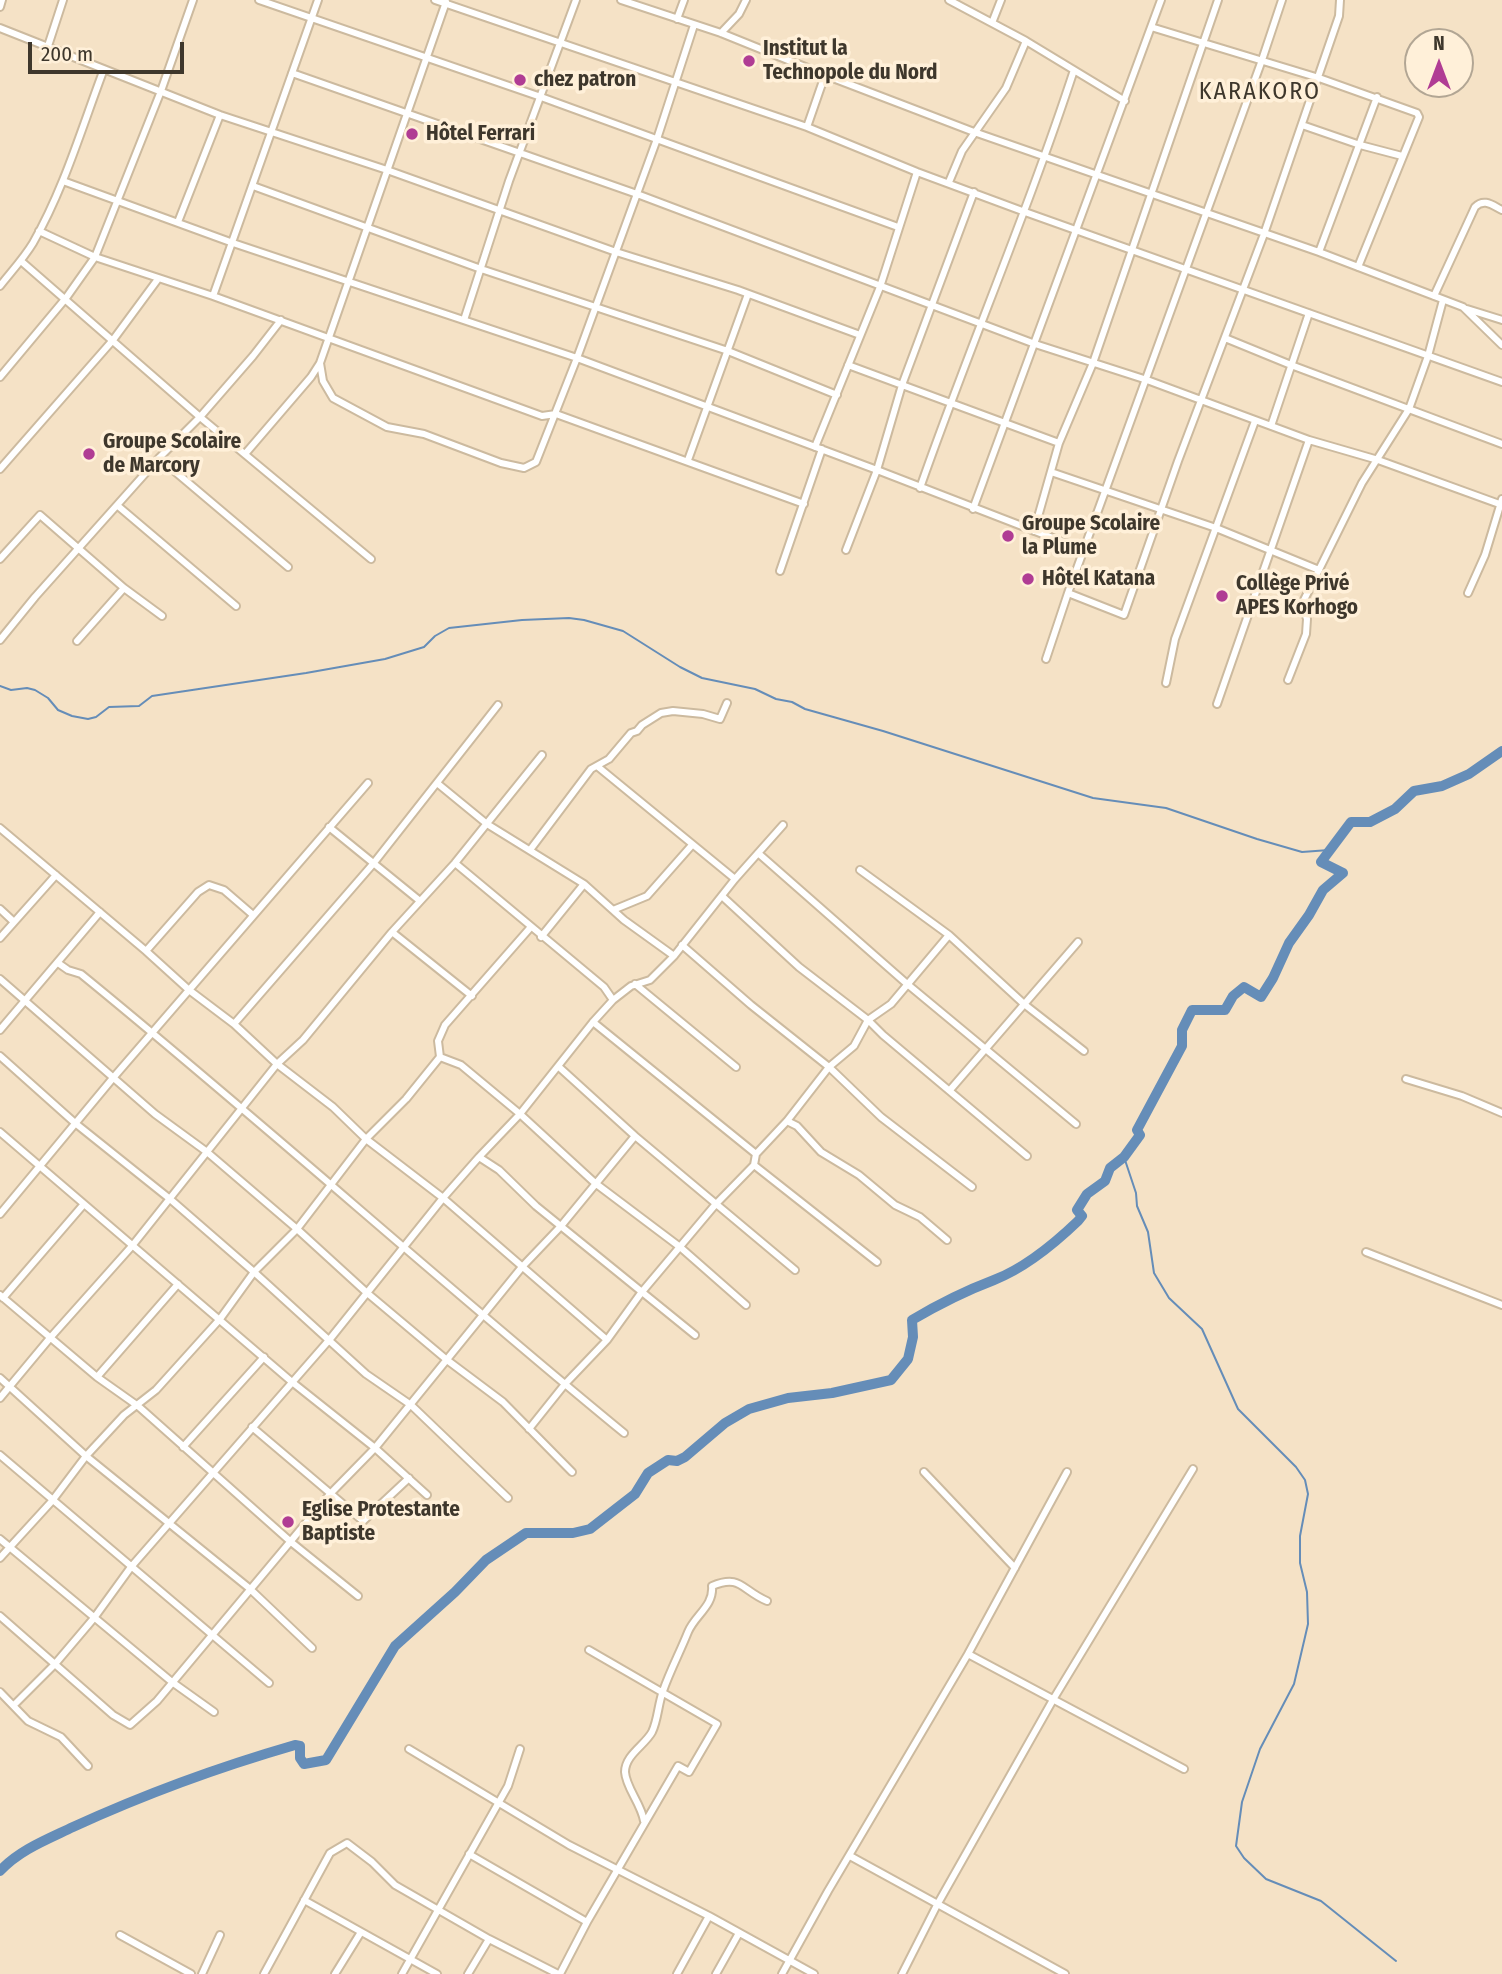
<!DOCTYPE html>
<meta charset="utf-8">
<style>
body{margin:0}
#map{position:relative;width:1502px;height:1974px;overflow:hidden;background:#f5e2c6;font-family:"Fira Sans Condensed",sans-serif}
canvas{display:block}
.north{position:absolute;left:1404px;top:28px;width:70px;height:70px;box-sizing:border-box;background:#fff0d9;border:2px solid #b2a694;border-radius:50%;rotate:0deg;font-size:19px;font-weight:700;line-height:28px;text-align:center;color:#3e372c}
.north::after{content:'';display:block;margin:auto;width:24px;height:32px;background:#b03c94;clip-path:polygon(50% 0,100% 100%,50% 72%,0 100%)}
.scale{position:absolute;left:28px;top:42px;width:156px;height:32px;box-sizing:border-box;border:4px solid #3e372c;border-top:0;padding-left:9px;font-size:21px;line-height:24px;white-space:nowrap;color:#3e372c;-webkit-text-stroke:5px #fff0d9;paint-order:stroke}
</style>
<div id="map">
<canvas width="1502" height="1974"></canvas>
<div class="north">N</div>
<div class="scale">200 m</div>
</div>
<script>
const g = document.querySelector('canvas').getContext('2d');
g.lineJoin = 'round';
function strokePath(path, color, width, dash) { g.strokeStyle = color; g.lineWidth = width; g.lineCap = dash ? 'butt' : 'round'; g.setLineDash(dash || []); g.stroke(path); }
function drawText(font, color, halo, rows, align = 'center') {
  g.font = font + ' "Fira Sans Condensed",sans-serif'; g.lineWidth = 7; g.setLineDash([]); g.textBaseline = 'middle'; g.strokeStyle = halo; g.fillStyle = color; for (const [text, x, y, turn = 0] of rows) {
    g.save(); g.translate(x, y); g.rotate((+turn || 0) * Math.PI / 180); g.textAlign = isNaN(turn) ? turn : align; if (halo) g.strokeText(text, 0, 0); g.fillText(text, 0, 0); g.restore();
  }
}
strokePath(new Path2D(`
 M0 686 11 690 27 688 35 690 48 698 58 710 72 716 88 719 96 717 109 707 139 706 152 696 306 673 385 659 424 647 435 636 449 628 522 620 569 618 584 620 623 631 680 667 702 678 755 689 776 699 792 702 805 709 883 731 1093 798 1166 808 1257 839 1302 852 1329 850
 M1124 1157 1136 1193 1137 1206 1148 1232 1154 1273 1169 1298 1202 1329 1238 1409 1296 1467 1305 1480 1308 1494 1300 1536V1563L1307 1592 1308 1624 1305 1637 1294 1684 1260 1749 1242 1802 1236 1846 1244 1858 1266 1879 1321 1901 1396 1961`), '#658db8', 2);
strokePath(new Path2D(`
 M0 1871C19 1850 48 1839 73 1827 145 1794 219 1767 295 1745L300 1746V1758L304 1764 326 1760 395 1646 455 1592 486 1560 526 1533H573L590 1529 635 1494 648 1473 668 1460 677 1461 685 1457 725 1423 749 1409 788 1398 832 1393 891 1380 908 1359 913 1337 912 1320C939 1304 965 1291 994 1280 1025 1268 1054 1244 1078 1221L1082 1216 1077 1210 1087 1194 1105 1181 1110 1168 1124 1157 1140 1135 1137 1130 1182 1046V1030L1192 1010H1225L1233 996 1244 987 1261 997 1273 978 1289 943 1309 915 1323 890 1343 873 1321 862 1351 822H1370L1395 809 1414 791 1442 786 1469 774 1502 751`), '#658db8', 10);
const minor = new Path2D(`
 M259 0 541 97 898 227
 M435 0 807 127 917 172 1025 212 1502 382
 M621 0 721 33 825 75 974 132 1319 252 1463 307 1502 345
 M949 0 1026 41 1125 101
 M0 7 2 0
 M677 19 684 0
 M992 23 1001 0
 M1151 27 1319 78 1417 113 1419 117 1358 267
 M0 28 220 115 387 170 616 252 738 290 860 335
 M721 33 739 14 746 0
 M48 46 63 0
 M292 73 637 194 1035 344 1147 380 1309 440 1378 460 1502 505
 M1302 125 1360 145 1402 156
 M807 127 825 75
 M63 181 233 243 577 358 877 470 1084 550
 M949 182 962 151 1006 88 1026 41
 M253 186 481 269 728 351 837 395
 M178 222 220 115
 M39 231 95 257 213 296 542 416 556 414 804 504
 M1319 252 1377 97
 M21 261 200 417 371 559
 M0 286C11 272 24 258 33 243 64 189 82 127 104 69
 M213 296 318 0
 M1434 296 1475 207C1484 198 1492 205 1502 210
 M1467 309 1502 320
 M464 320 509 181 576 0
 M1225 338 1291 365 1502 444
 M320 363 323 381 333 398 387 427 424 434 501 463 524 468 536 462 577 358 657 139 694 25
 M848 365 1059 443
 M0 377 66 298 95 257 161 91 193 0
 M1271 426 1309 313
 M815 447 880 287 917 172
 M245 454 311 377 320 363 446 2
 M159 458 288 567
 M688 460 748 294
 M0 469 113 340 158 279
 M1051 472 1216 528 1319 570
 M920 488C969 348 1028 211 1074 70
 M118 506 236 606
 M973 509 1161 0
 M1034 531 1059 443 1093 363 1218 0
 M846 550 877 470 902 385 974 192
 M0 559 40 515 124 588 162 616
 M780 571 822 449
 M1068 593 1124 615 1178 461 1264 234 1339 16 1340 0
 M1468 593 1485 555 1502 499
 M0 640 35 597 159 458 200 417 253 356 281 320
 M77 641 124 588
 M1046 659 1068 593 1262 60 1282 0
 M1288 680 1306 634 1307 619 1302 604 1362 483 1409 409 1428 356 1443 300
 M1166 683 1175 639 1255 421
 M1217 704 1309 440
 M597 766 735 879
 M437 783 487 824 584 884 624 920 674 956
 M329 827 420 901
 M0 828 146 951 189 990 234 1024 277 1064 333 1107 366 1139 443 1198 607 1340
 M530 850 591 769 609 759 631 733 637 731 642 725 661 713 673 711 703 714 720 719 727 703
 M758 853 906 983 1076 1124
 M455 863 604 987 613 1000
 M860 870 949 935 1024 1004 1084 1051
 M723 897 799 967 868 1020 883 1035 1027 1156
 M0 909 14 922
 M613 910 647 896 692 845
 M392 932 472 996
 M541 937 584 884
 M0 938 56 875
 M682 945 751 1005 829 1067 881 1117 972 1187
 M146 951 198 892 209 885 224 890 253 915
 M58 963 68 970 81 974C265 1124 441 1283 624 1433
 M0 979 155 1114 207 1152 297 1229 366 1292 447 1360 503 1402 572 1472
 M635 984 736 1067
 M593 1022 756 1154
 M234 1024 373 864 498 705
 M0 1030 100 912
 M0 1056 75 1123 170 1199 254 1272 366 1374 411 1405 508 1498
 M440 1057 461 1065 520 1114 595 1183 680 1247 746 1305
 M559 1067 635 1136 795 1270
 M1406 1079 1462 1096 1502 1113
 M950 1090 1078 942
 M787 1121 797 1126 821 1152 859 1175 895 1205 920 1217 947 1240
 M0 1132 292 1382 375 1448 427 1495
 M479 1157 499 1170 536 1206 695 1335
 M754 1165 877 1262
 M0 1214 113 1078 368 783
 M1366 1252 1502 1305
 M0 1295 97 1377 138 1406 291 1542 358 1596
 M3 1298 84 1204
 M97 1377 178 1284
 M0 1378 86 1456 249 1588 312 1648
 M0 1398 50 1338 132 1246 277 1064 303 1040 392 932 455 863 542 755
 M252 1427 363 1521 409 1478
 M529 1429 565 1384 607 1340 641 1293 715 1205 754 1165 756 1154 787 1121 829 1067 854 1046 868 1020 891 1004 949 935
 M183 1447 264 1357
 M0 1455 269 1683
 M924 1472 1015 1568
 M0 1539 172 1682 214 1712
 M0 1558 52 1501 86 1456 124 1415 156 1390 220 1319 254 1272 297 1229 366 1139 406 1099 440 1057 438 1041 445 1025 530 928
 M0 1616 113 1715 130 1725 157 1701 331 1493 375 1448 522 1267 561 1226 635 1136
 M968 1654 1184 1769
 M0 1692 28 1721 61 1737 88 1766
 M14 1705 55 1664 94 1618 131 1567 330 1339 443 1198 479 1157 520 1114 593 1022 613 1000 631 986 650 980 674 956 735 879 783 825
 M409 1749 569 1845 709 1916 814 1974
 M644 1821C641 1803 626 1788 625 1772 625 1755 645 1745 652 1732 658 1720 658 1704 663 1691 670 1671 680 1652 688 1632 695 1615 714 1606 712 1586 741 1574 741 1590 767 1601
 M469 1854 587 1922
 M850 1856 1065 1974
 M304 1900 437 1974
 M120 1935 191 1974
 M202 1974 220 1935
 M264 1974 330 1853 347 1843 372 1862 395 1885 489 1939 558 1974
 M335 1974 361 1932
 M402 1974 508 1786 520 1749
 M468 1974 489 1939
 M560 1974 587 1922 678 1766 689 1772 717 1724 589 1650
 M677 1974 709 1916
 M716 1974 739 1933
 M782 1974 828 1891 968 1654 1067 1472
 M902 1974 937 1905 1054 1698 1193 1469`);
strokePath(minor, '#ccba9f', 10);
strokePath(minor, '#fff', 6);
for (const [x, y, r, color] of [
 [749,61,7,"#b03c94"],
 [520,80,7,"#b03c94"],
 [412,134,7,"#b03c94"],
 [89,454,7,"#b03c94"],
 [1008,536,7,"#b03c94"],
 [1028,579,7,"#b03c94"],
 [1222,596,7,"#b03c94"],
 [288,1522,7,"#b03c94"]
]) { const dot = new Path2D(); dot.arc(x, y, r, 0, 2 * Math.PI); g.fillStyle = color; g.fill(dot); strokePath(dot, '#fff0d9', 2.5); }
drawText('bold 21px', '#3e372c', '#fff0d9', [
 ["Institut la",763,49],
 ["Technopole du Nord",763,73],
 ["chez patron",534,80],
 ["Hôtel Ferrari",426,134],
 ["Groupe Scolaire",103,442],
 ["de Marcory",103,466],
 ["Groupe Scolaire",1022,524],
 ["la Plume",1022,548],
 ["Hôtel Katana",1042,579],
 ["Collège Privé",1236,584],
 ["APES Korhogo",1236,608],
 ["Eglise Protestante",302,1510],
 ["Baptiste",302,1534]
], 'left');
g.letterSpacing = '2px';
drawText('24px', '#3e372c', '#fff0d9', [
 ["KARAKORO",1260,92]
]);
g.letterSpacing = '0px';
</script>
